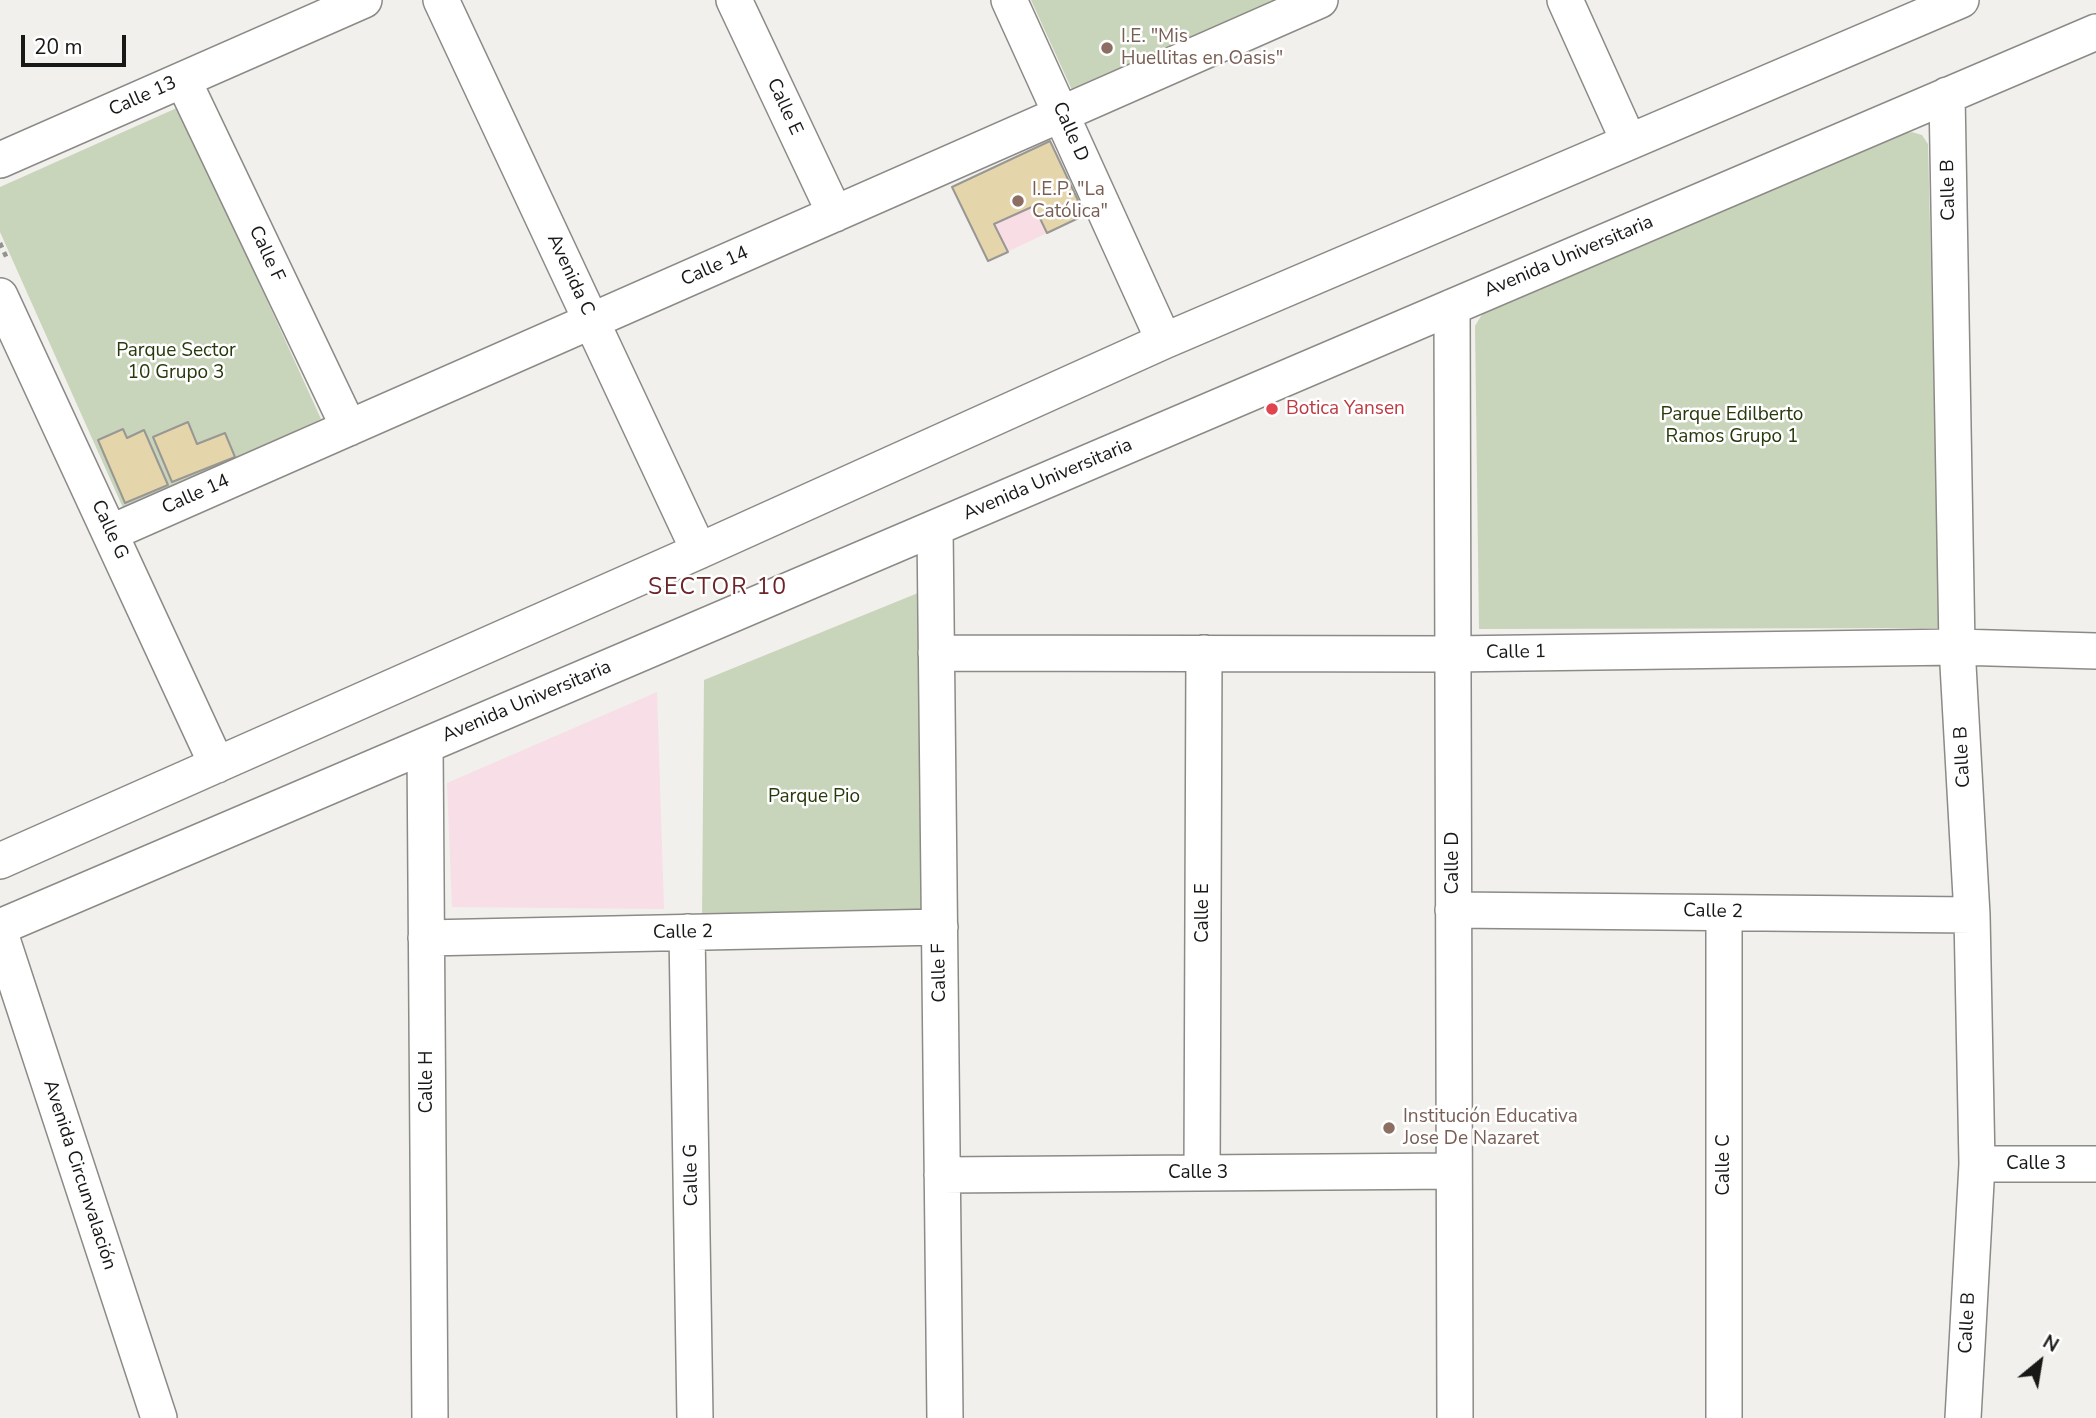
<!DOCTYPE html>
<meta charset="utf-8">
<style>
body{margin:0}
#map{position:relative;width:2096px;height:1418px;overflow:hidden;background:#f1f0ec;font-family:"Nunito Sans",sans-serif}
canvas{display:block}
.north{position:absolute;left:2005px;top:1327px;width:70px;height:70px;-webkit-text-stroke:5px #fff;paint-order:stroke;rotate:30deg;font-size:19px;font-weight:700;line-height:28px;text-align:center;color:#181817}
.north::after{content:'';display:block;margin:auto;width:24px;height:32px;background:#181817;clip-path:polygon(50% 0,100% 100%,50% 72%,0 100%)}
.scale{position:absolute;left:21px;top:35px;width:105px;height:32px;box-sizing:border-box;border:4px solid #181817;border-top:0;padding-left:9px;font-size:21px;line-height:24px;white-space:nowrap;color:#181817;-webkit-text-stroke:5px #fff;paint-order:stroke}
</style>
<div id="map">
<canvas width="2096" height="1418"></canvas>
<div class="north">N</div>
<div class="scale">20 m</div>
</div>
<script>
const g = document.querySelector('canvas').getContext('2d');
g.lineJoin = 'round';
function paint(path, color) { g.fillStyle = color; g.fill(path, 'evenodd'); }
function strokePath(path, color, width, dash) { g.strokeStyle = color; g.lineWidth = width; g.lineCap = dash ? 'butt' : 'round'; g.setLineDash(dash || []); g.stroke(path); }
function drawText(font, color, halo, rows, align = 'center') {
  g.font = font + ' "Nunito Sans",sans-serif'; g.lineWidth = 5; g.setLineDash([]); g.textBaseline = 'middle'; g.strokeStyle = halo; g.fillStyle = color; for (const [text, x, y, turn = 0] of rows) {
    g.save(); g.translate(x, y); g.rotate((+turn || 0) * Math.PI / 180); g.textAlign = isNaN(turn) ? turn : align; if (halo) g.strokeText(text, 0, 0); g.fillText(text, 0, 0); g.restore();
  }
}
paint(new Path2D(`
 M657 692 664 909 452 907 447 783Z`), '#f7dee7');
paint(new Path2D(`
 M1050 141 1085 215 988 261 952 187Z`), '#f8dee4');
paint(new Path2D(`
 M1031 0H1280L1072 90Z
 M179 107 321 419 124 510 0 232V187Z
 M1912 132 1922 135 1928 144 1940 628 1479 629 1475 326 1484 311 1896 135Z
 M918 593 930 915 702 918 704 680Z`), '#c8d5ba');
const building = new Path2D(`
 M1050 141 1085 215 1047 233 1034 206 994 224 1008 252 988 261 952 187Z
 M188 422 197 444 225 433 235 457 172 482 153 437Z
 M123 429 127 438 144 430 168 485 125 503 98 440Z`);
paint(building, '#e5d5aa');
strokePath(building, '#989794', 2);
const minor = new Path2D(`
 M441 0 699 551
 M734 0 835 214
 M1009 0 1164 341
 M1565 0 1629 142
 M183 80 349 428
 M1947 95 1957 647 1972 915 1977 1164 1963 1418
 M0 160 364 0
 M0 296 217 765
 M1452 307 1455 1418
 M935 528 945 1418
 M110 533 1320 0
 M936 653 1452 654 1957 647 2096 651
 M425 746 430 1418
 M0 861 699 551 1164 341 1961 0
 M1453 910 1972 915
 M1724 913V1418
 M0 927 2096 32
 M687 932 695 1418
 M0 933 159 1418
 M426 938 940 927
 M1977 1164H2096
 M1202 1173 1204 653
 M942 1175 1454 1171`);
strokePath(minor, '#8c8a87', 38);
strokePath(new Path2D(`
 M0 243 8 261`), '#949390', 4.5, [5, 5]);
strokePath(minor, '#fff', 35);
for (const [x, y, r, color] of [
 [1107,48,7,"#8d6e63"],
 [1018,201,7,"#8d6e63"],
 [1272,409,7,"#e0444e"],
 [1389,1128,7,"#8d6e63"]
]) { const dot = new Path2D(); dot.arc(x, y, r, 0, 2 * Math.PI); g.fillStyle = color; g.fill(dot); strokePath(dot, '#fff', 2.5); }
drawText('19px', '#785e54', '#fff', [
 ["I.E. \"Mis",1121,37],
 ["Huellitas en Oasis\"",1121,59],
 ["I.E.P. \"La",1032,190],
 ["Católica\"",1032,212],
 ["Institución Educativa",1403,1117],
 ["Jose De Nazaret",1403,1139]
], 'left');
drawText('19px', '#181817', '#fff', [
 ["Calle 13",143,97,-24],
 ["Calle E",784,107,65],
 ["Calle D",1070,132,66],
 ["Calle B",1949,190,-91],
 ["Calle F",266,254,65],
 ["Avenida Universitaria",1569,257,-23],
 ["Calle 14",715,267,-24],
 ["Avenida C",570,275,65],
 ["Avenida Universitaria",1048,480,-23],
 ["Calle 14",196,495,-24],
 ["Calle G",109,530,65],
 ["Calle 1",1516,653,-1],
 ["Avenida Universitaria",527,702,-23],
 ["Calle B",1963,757,-93],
 ["Calle D",1453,863,-90],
 ["Calle 2",1713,912,1],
 ["Calle E",1203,913,-90],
 ["Calle 2",683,933,-1],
 ["Calle F",940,973,-91],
 ["Calle H",427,1082,-90],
 ["Calle 3",2036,1164],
 ["Calle C",1724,1165,-90],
 ["Calle 3",1198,1173],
 ["Avenida Circunvalación",79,1175,72],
 ["Calle G",692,1175,-91],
 ["Calle B",1968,1323,-87]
]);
drawText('19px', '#28390b', '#fff', [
 ["Parque Sector",176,351],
 ["10 Grupo 3",176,373],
 ["Parque Edilberto",1732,415],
 ["Ramos Grupo 1",1732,437],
 ["Parque Pio",814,797]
]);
drawText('19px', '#be3a42', '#fff', [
 ["Botica Yansen",1286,409]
], 'left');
g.letterSpacing = '2px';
drawText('23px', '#6b2529', '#fff', [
 ["SECTOR 10",718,588]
]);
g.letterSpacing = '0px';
</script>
